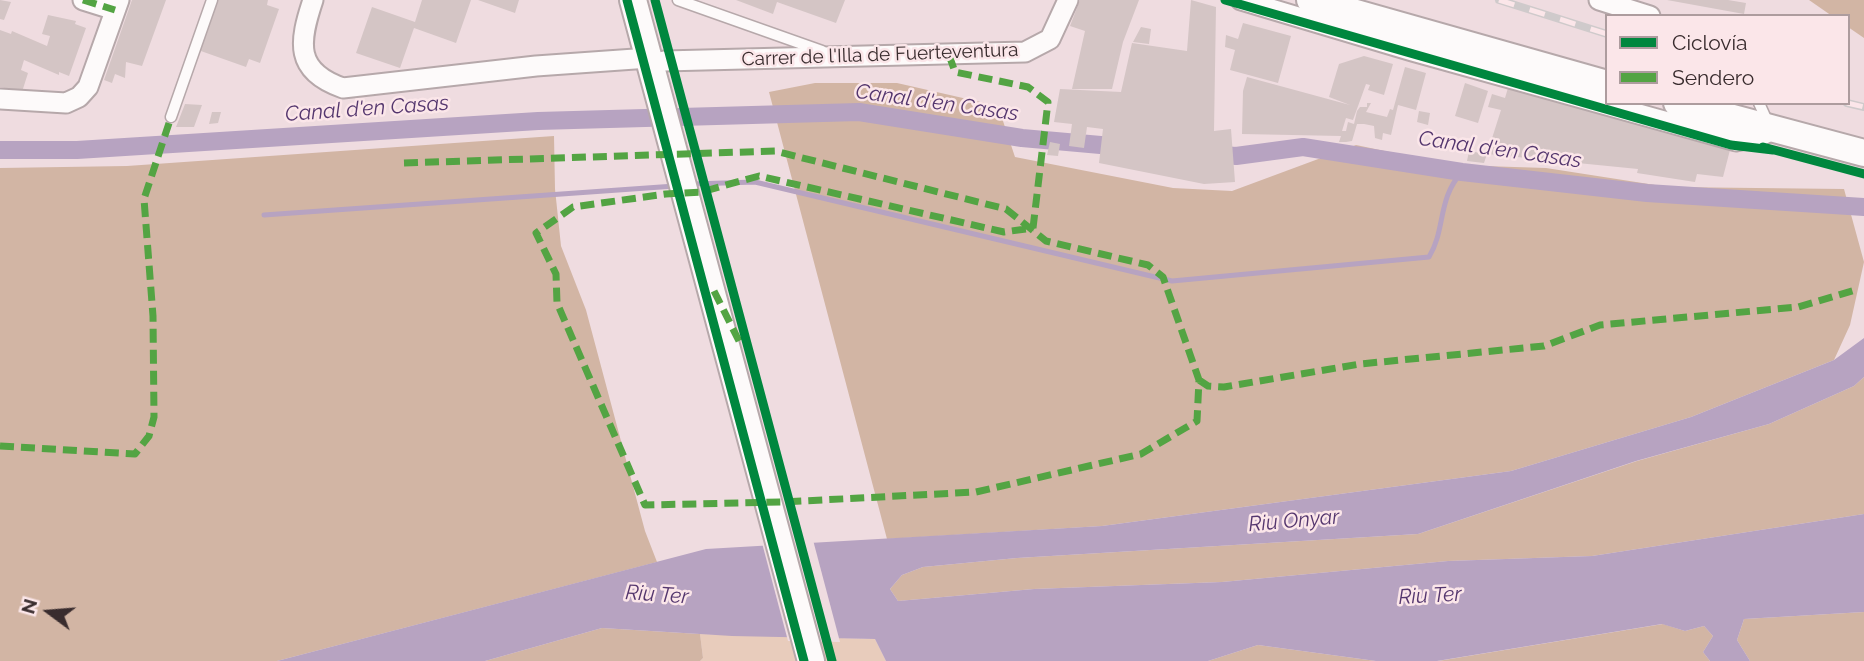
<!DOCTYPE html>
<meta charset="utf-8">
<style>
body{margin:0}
#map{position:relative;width:1864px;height:661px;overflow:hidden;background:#efdce0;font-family:Raleway,sans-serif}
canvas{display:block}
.legend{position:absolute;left:1605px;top:14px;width:245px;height:91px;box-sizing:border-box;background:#fbe6e9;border:2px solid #ad9c9e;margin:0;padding:9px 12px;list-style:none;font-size:21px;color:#392c2e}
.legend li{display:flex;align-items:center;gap:14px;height:35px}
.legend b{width:35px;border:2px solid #ad9c9e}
.north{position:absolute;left:14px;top:577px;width:70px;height:70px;-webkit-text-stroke:5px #fbe6e9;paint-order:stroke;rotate:286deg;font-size:19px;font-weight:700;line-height:28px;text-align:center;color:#392c2e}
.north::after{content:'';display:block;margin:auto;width:24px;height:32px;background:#392c2e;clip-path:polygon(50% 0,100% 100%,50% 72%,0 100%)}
</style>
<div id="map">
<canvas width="1864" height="661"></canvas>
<ul class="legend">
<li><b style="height:9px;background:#00873e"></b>Ciclovía</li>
<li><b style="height:9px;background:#53a443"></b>Sendero</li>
</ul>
<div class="north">N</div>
</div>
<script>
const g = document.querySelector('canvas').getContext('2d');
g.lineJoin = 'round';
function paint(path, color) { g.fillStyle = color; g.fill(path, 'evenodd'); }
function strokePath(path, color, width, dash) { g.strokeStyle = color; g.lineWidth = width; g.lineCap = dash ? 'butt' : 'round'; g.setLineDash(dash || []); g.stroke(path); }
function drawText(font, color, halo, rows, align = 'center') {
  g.font = font + ' Raleway,sans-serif'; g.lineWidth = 5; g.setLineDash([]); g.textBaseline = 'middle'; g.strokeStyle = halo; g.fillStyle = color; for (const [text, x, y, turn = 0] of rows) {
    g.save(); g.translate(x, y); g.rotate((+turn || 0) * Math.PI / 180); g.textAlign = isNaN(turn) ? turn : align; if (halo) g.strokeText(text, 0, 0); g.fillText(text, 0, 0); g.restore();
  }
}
paint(new Path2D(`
 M700 634 875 639 886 661H700L703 658Z`), '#e8ccbc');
paint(new Path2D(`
 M1809 0H1864V38L1848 27V16H1832Z
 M815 83H897L998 106 1015 157 1173 188 1232 191 1356 145 1452 165 1546 168 1668 187 1844 189 1864 262 1850 325 1834 360 1691 417 1511 471 1102 526 887 539 769 92Z
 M554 136 555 189 561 246 586 310 645 531 657 562 277 661H0V168L127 166Z
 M1864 377V514L1592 556 1448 561 1222 582 1034 589 898 601 890 589 902 575 923 567 1017 558 1418 534 1637 461 1769 424 1854 386Z
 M1864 612V661H1750L1737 640 1744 619Z
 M1663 624 1685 631 1704 626 1713 636 1703 652 1710 661H1438Z
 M602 628 700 634 703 658 700 661H485Z
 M1258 645 1376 661H1208Z`), '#d2b5a4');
paint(new Path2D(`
 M1864 338V377L1854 386 1769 424 1636 461 1418 534 1017 558 923 567 902 575 890 589 898 601 1034 589 1222 582 1448 561 1592 556 1864 514V612L1744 619 1737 640 1750 661H1710L1703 652 1713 636 1704 626 1685 631 1662 624 1437 661H1376L1258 645 1208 661H886L875 639 732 636 602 628 485 661H277L706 549 1102 526 1511 471 1691 417 1834 360Z`), '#b7a3c1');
paint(new Path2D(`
 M813 540 840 642 788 641 762 543Z`), '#efdce0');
strokePath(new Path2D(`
 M692 184 755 182 1172 281 1429 257C1446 229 1437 199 1462 172
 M264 215 675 186`), '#b7a3c1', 5);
strokePath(new Path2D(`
 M0 150H77L538 121 859 112 1022 138 1123 147
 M1210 154 1236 156 1303 147 1462 172 1647 193 1864 207`), '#b7a3c1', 18);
paint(new Path2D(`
 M0 0 11 2 4 20 0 19Z
 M132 0H166L142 66 126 62 125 78 115 74 112 83 104 80Z
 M215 0H268L267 5 279 9 260 63 249 59 246 67 198 50Z
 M422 0H471L456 43 414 28 400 68 356 53 372 7 415 22Z
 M478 0H519L515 13Z
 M736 0H845L836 23 777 2 773 14Z
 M1080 0H1139L1123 42 1112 89H1072L1085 31 1070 26Z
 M1191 0 1216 7 1214 131 1231 129 1235 182 1204 184 1099 163 1103 129 1087 127 1084 148 1069 146 1072 124 1054 122 1060 89 1121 92 1132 43 1187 51Z
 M1667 0H1728L1746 3 1744 14Z
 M48 15 76 21 75 24 86 28 69 76 59 72V75L24 60 21 70 28 73 22 92 0 87V30L11 34 12 31 47 46 50 36 42 34Z
 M1243 23 1291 36 1278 83 1230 70 1235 50 1225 47 1226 35 1238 39Z
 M1141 27 1151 29 1149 44 1133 42Z
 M1364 56 1393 64 1384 95 1368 90 1370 85 1366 84 1353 120 1346 118 1342 131H1346L1348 122 1354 124 1357 111 1360 107H1367V103H1371L1366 112 1387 117 1390 109 1393 110 1405 67 1426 73 1416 110 1398 105 1391 135 1383 133 1382 140 1375 138 1374 126 1364 124H1357L1352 141 1346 142H1339L1341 136 1242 134 1243 91 1247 77 1350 105 1329 97 1339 64Z
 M1465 83 1488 91 1478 123 1455 116Z
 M1508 88 1730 150 1723 177 1697 174 1695 182 1637 173 1638 169 1487 154 1501 110 1488 107 1492 94 1505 98Z
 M185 104 202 105 194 127H176Z
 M1419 111 1430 113 1428 125 1417 122Z
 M212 112H221L218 123 209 124Z
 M1050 142 1060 144 1058 156 1047 155Z
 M1469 151 1487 154 1484 163 1467 161Z`), '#d4c5c5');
const lane = new Path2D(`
 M678 0 822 51
 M1759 103 1768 123
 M171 117 212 0`);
const street = new Path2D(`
 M83 0 115 10
 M313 0C299 42 294 71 343 88L536 66 649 58
 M1241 0 1412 51 1736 141 1761 136 1772 130
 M1599 0 1650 16
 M664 61 1025 52 1050 39 1068 0
 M0 99 66 103 79 97 88 87 119 0`);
const secondary = new Path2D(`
 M633 0 811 661
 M1310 0 1607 84
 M1677 103 1864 153`);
strokePath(lane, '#b6a8aa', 13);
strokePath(street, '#b6a8aa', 23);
strokePath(secondary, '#b6a8aa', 30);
strokePath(lane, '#fdfafa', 10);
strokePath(street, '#fdfafa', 19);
strokePath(secondary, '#fdfafa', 26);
const rail = new Path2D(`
 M1499 0 1607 34
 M1847 103 1864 107`);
strokePath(rail, '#cfcacb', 8);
strokePath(rail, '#fbe6e9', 5, [16]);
strokePath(new Path2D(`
 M83 0 115 10
 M949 55 955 72 1028 87 1048 102 1033 228
 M404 163 775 151 1006 209 1046 241 1148 265 1163 277 1199 380 1197 421 1141 454 976 492 783 502 645 505 557 303 556 274 536 233 573 207 666 194 701 192 759 176 1004 232 1033 228
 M714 291 739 341
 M1199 380 1208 386 1224 387 1360 364 1544 346 1600 325 1798 307 1859 289
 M0 446 135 454 149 436 154 417 153 316 144 199 171 117`), '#53a443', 7, [14, 7]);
strokePath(new Path2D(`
 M627 0 804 661
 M655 0 832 661
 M1225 0 1731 145 1773 150
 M1763 147 1864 174`), '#00873e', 9);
drawText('19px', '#392c2e', '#fbe6e9', [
 ["Carrer de l'Illa de Fuerteventura",880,55,-2]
]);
drawText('italic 21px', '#54366e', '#fbe6e9', [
 ["Canal d'en Casas",937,103,8],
 ["Canal d'en Casas",367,109,-4],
 ["Canal d'en Casas",1500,150,8],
 ["Riu Onyar",1294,521,-5],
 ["Riu Ter",657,595,4],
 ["Riu Ter",1430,596,-3]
]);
</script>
